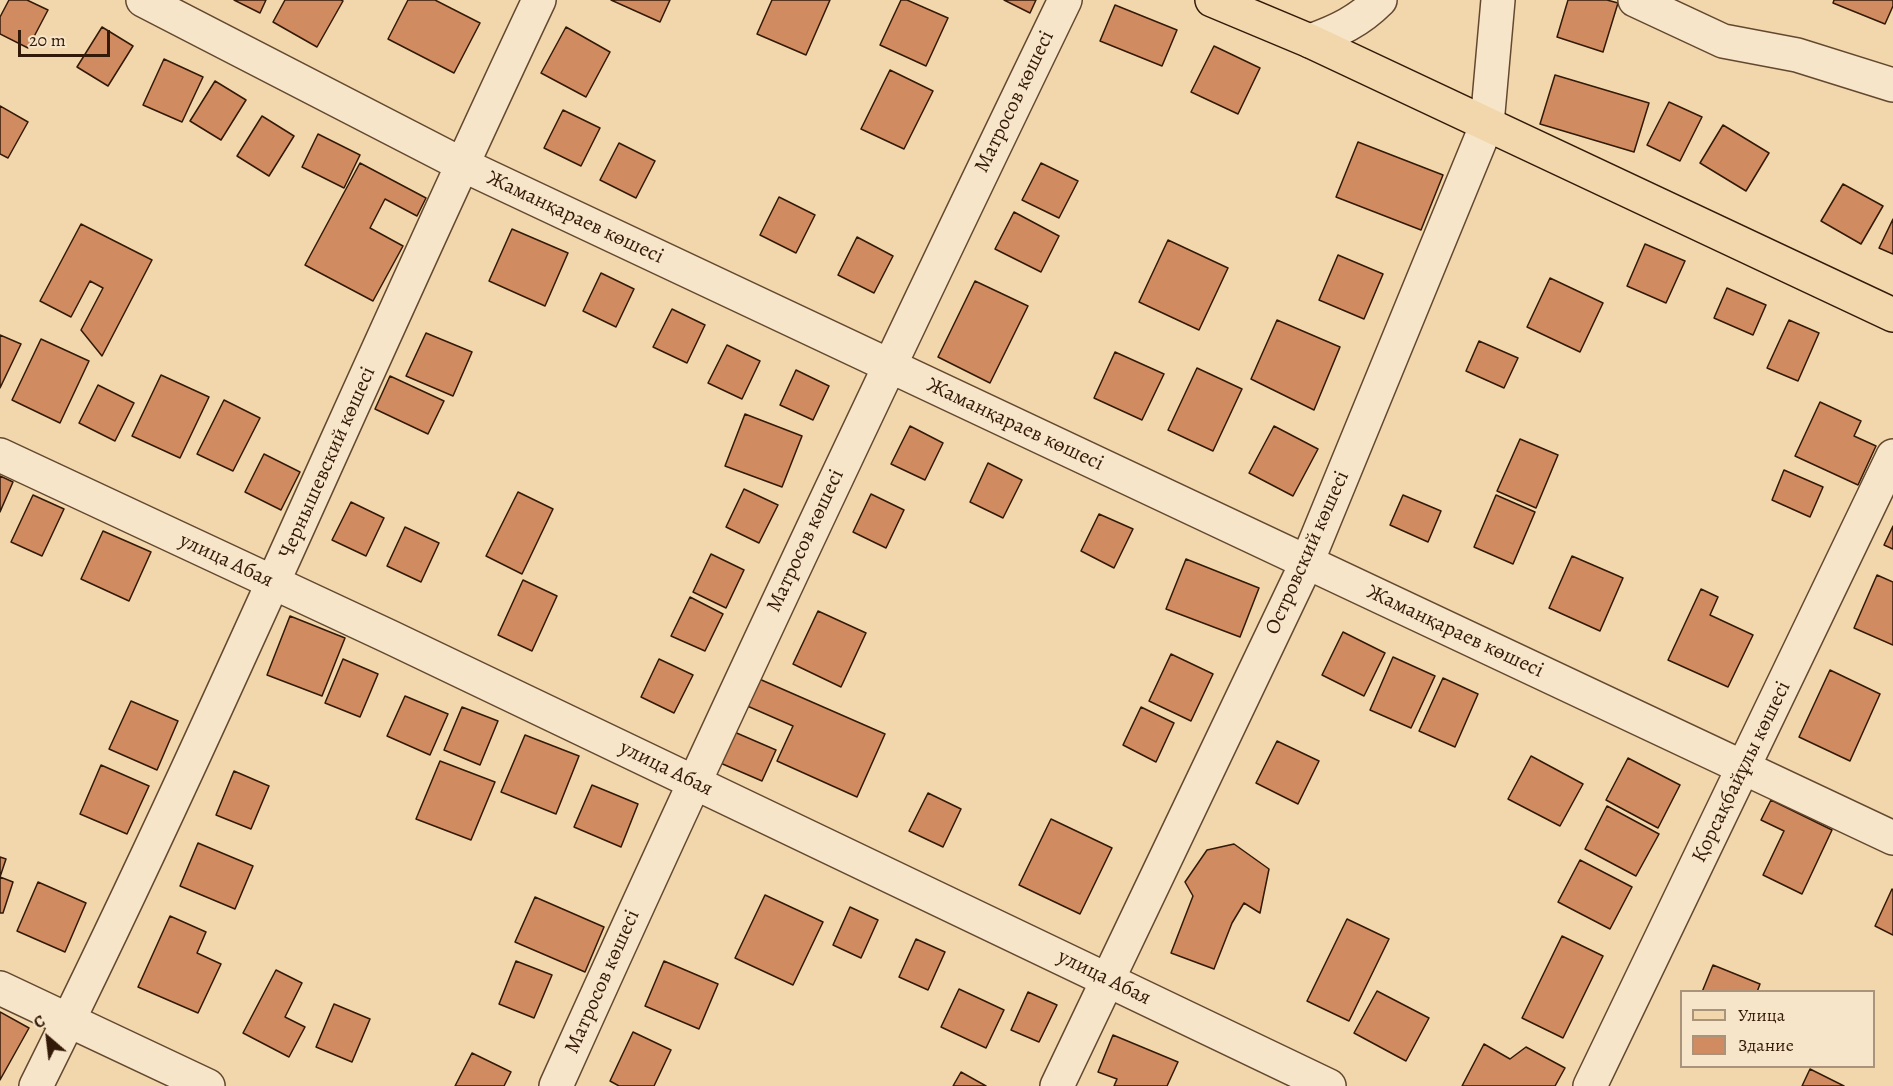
<!DOCTYPE html>
<meta charset="utf-8">
<style>
body{margin:0}
#map{position:relative;width:1893px;height:1086px;overflow:hidden;background:#f2d7ac;font-family:Alegreya,serif}
canvas{display:block}
.legend{position:absolute;left:1680px;top:990px;width:195px;height:78px;box-sizing:border-box;background:#f7e5c9;border:2px solid #a9937b;margin:0;padding:8px 10px;list-style:none;font-size:18px;color:#331907}
.legend li{display:flex;align-items:center;gap:12px;height:30px}
.legend b{width:30px;border:2px solid #a9937b}
.north{position:absolute;left:18px;top:1008px;width:60px;height:60px;-webkit-text-stroke:4px #f7e5c9;paint-order:stroke;rotate:332deg;font-size:16px;font-weight:700;line-height:24px;text-align:center;color:#331907}
.north::after{content:'';display:block;margin:auto;width:21px;height:27px;background:#331907;clip-path:polygon(50% 0,100% 100%,50% 72%,0 100%)}
.scale{position:absolute;left:18px;top:30px;width:92px;height:27px;box-sizing:border-box;border:3px solid #331907;border-top:0;padding-left:8px;font-size:18px;line-height:21px;white-space:nowrap;color:#331907;-webkit-text-stroke:4px #f7e5c9;paint-order:stroke}
</style>
<div id="map">
<canvas width="1893" height="1086"></canvas>
<ul class="legend">
<li><b style="height:8px;background:#f2d7ac"></b>Улица</li>
<li><b style="height:16px;background:#d08c60"></b>Здание</li>
</ul>
<div class="north">С</div>
<div class="scale">20 m</div>
</div>
<script>
const g = document.querySelector('canvas').getContext('2d');
g.lineJoin = 'round';
function paint(path, color) { g.fillStyle = color; g.fill(path, 'evenodd'); }
function strokePath(path, color, width, dash) { g.strokeStyle = color; g.lineWidth = width; g.lineCap = dash ? 'butt' : 'round'; g.setLineDash(dash || []); g.stroke(path); }
function drawText(font, color, halo, rows, align = 'center') {
  g.font = font + ' Alegreya,serif'; g.lineWidth = 6; g.setLineDash([]); g.textBaseline = 'middle'; g.strokeStyle = halo; g.fillStyle = color; for (const [text, x, y, turn = 0] of rows) {
    g.save(); g.translate(x, y); g.rotate((+turn || 0) * Math.PI / 180); g.textAlign = isNaN(turn) ? turn : align; if (halo) g.strokeText(text, 0, 0); g.fillText(text, 0, 0); g.restore();
  }
}
const building = new Path2D(`
 M9 0H27L48 10 28 48 0 34V17Z
 M234 0H266L260 13Z
 M285 0H341L343 1 317 47 273 22Z
 M408 0H435L480 23 454 73 388 39Z
 M611 0H670L660 22Z
 M772 0H830L806 55 757 34Z
 M901 0H907L948 18 926 66 880 45Z
 M1004 0H1036L1030 13Z
 M1568 0H1607L1618 3 1603 52 1557 37Z
 M1834 0H1893V6L1885 24 1833 3Z
 M1115 5 1177 30 1162 66 1100 41Z
 M102 27 133 46 108 86 77 67Z
 M566 27 610 52 586 97 541 73Z
 M1214 46 1260 68 1238 114 1191 92Z
 M164 59 203 77 182 122 143 105Z
 M890 70 933 91 904 149 861 129Z
 M1555 75 1649 103 1634 152 1540 124Z
 M215 81 246 100 221 140 190 121Z
 M1669 102 1702 117 1680 161 1647 145Z
 M0 106 28 122 8 158 0 154Z
 M563 110 600 128 581 166 544 148Z
 M262 116 294 136 269 176 237 156Z
 M1723 125 1769 153 1746 191 1700 163Z
 M318 134 360 155 344 188 302 167Z
 M1358 142 1443 175 1421 230 1336 197Z
 M619 143 655 161 636 198 600 180Z
 M360 163 426 198 417 216 385 199 370 228 403 246 373 301 305 265Z
 M1041 163 1078 181 1059 218 1022 200Z
 M1843 184 1883 206 1861 244 1821 221Z
 M779 197 815 215 796 253 760 235Z
 M1014 212 1059 236 1041 272 995 249Z
 M1893 219V254L1879 248Z
 M81 224 152 260 102 356 81 330 103 288 90 281 71 317 40 301Z
 M512 229 568 253 545 306 489 281Z
 M857 237 893 256 874 293 838 275Z
 M1168 240 1228 268 1199 330 1139 302Z
 M1645 244 1685 261 1666 303 1627 286Z
 M1338 255 1383 274 1364 319 1319 300Z
 M601 273 634 289 616 327 583 311Z
 M1550 278 1603 303 1580 352 1527 327Z
 M975 281 1028 306 990 383 938 357Z
 M1727 288 1766 305 1753 335 1714 318Z
 M672 309 705 325 687 363 653 347Z
 M1277 320 1340 347 1314 410 1251 379Z
 M1789 320 1819 333 1798 381 1767 368Z
 M426 333 472 352 453 396 406 376Z
 M0 335 21 344 0 388Z
 M41 339 89 361 60 423 12 400Z
 M1479 341 1518 358 1504 388 1466 371Z
 M727 345 760 361 742 399 708 383Z
 M1115 352 1164 374 1142 420 1094 398Z
 M1197 368 1242 389 1213 451 1168 430Z
 M796 370 829 386 813 420 780 405Z
 M161 375 209 397 180 458 132 436Z
 M390 376 444 401 428 434 375 409Z
 M98 385 134 403 115 441 79 423Z
 M224 400 260 418 233 471 197 454Z
 M1820 402 1861 421 1854 436 1876 446 1858 485 1795 456Z
 M745 414 802 436 782 487 725 466Z
 M910 426 943 443 925 480 891 464Z
 M1274 426 1318 449 1293 496 1249 473Z
 M1520 439 1558 455 1536 508 1497 491Z
 M264 454 300 472 281 510 245 492Z
 M988 463 1022 480 1003 518 970 502Z
 M1784 470 1823 487 1810 517 1772 500Z
 M0 476 13 482 0 512Z
 M744 489 778 505 759 543 726 527Z
 M518 492 553 509 522 574 486 556Z
 M871 494 904 510 886 548 853 532Z
 M33 495 64 509 42 556 11 542Z
 M1403 495 1441 511 1428 542 1390 525Z
 M1496 495 1535 512 1513 564 1474 547Z
 M351 502 384 518 366 556 332 540Z
 M1099 514 1133 529 1114 568 1081 551Z
 M1893 526V549L1884 545Z
 M405 527 439 543 421 582 387 566Z
 M103 531 151 552 129 601 81 579Z
 M711 554 744 570 726 608 693 592Z
 M1572 556 1623 578 1600 631 1549 608Z
 M1186 559 1259 588 1240 637 1166 609Z
 M1877 575 1893 582V645L1854 628Z
 M523 580 557 596 532 651 498 635Z
 M1701 589 1718 597 1710 615 1753 635 1728 687 1668 660Z
 M690 597 723 614 705 651 671 636Z
 M818 611 866 633 841 687 793 664Z
 M290 616 345 638 322 696 267 675Z
 M1343 632 1385 653 1364 696 1322 675Z
 M1171 654 1213 674 1191 721 1149 701Z
 M1393 657 1435 676 1411 728 1370 710Z
 M343 659 378 674 360 717 325 703Z
 M659 659 693 675 674 713 641 697Z
 M1830 670 1880 694 1850 761 1799 737Z
 M757 678 885 734 857 797 777 761 793 726 745 705Z
 M1443 678 1478 694 1455 747 1419 731Z
 M405 696 448 714 430 755 387 736Z
 M131 701 178 721 157 770 109 749Z
 M462 707 498 721 480 765 444 750Z
 M1141 707 1174 723 1156 762 1123 745Z
 M732 731 776 750 762 781 718 762Z
 M525 735 579 756 556 814 501 792Z
 M1277 741 1319 761 1298 804 1256 783Z
 M1531 756 1583 784 1560 826 1508 799Z
 M1628 758 1680 785 1658 828 1606 800Z
 M440 761 495 782 471 840 416 819Z
 M101 765 149 786 127 834 80 814Z
 M234 771 269 786 251 829 216 815Z
 M592 785 638 804 621 847 574 827Z
 M928 793 961 809 943 847 909 831Z
 M1771 800 1832 830 1802 894 1763 875 1784 831 1761 820Z
 M1607 806 1659 834 1636 876 1585 849Z
 M1051 819 1112 848 1080 914 1019 885Z
 M198 843 253 866 235 909 180 886Z
 M1234 844 1269 869 1260 913 1244 903 1232 923 1214 969 1171 953 1193 896 1185 882 1207 850Z
 M0 857 6 859 0 877 13 882 3 913H0Z
 M1580 860 1632 887 1610 929 1558 902Z
 M38 882 86 903 65 952 17 931Z
 M1892 889 1893 890V935L1875 926Z
 M765 895 823 922 793 985 735 958Z
 M535 897 604 927 585 972 515 942Z
 M850 907 878 920 861 958 833 945Z
 M170 916 206 932 197 953 221 964 198 1013 138 987Z
 M1347 919 1389 939 1349 1021 1307 1001Z
 M1562 936 1603 956 1563 1038 1522 1018Z
 M916 939 945 952 928 990 899 977Z
 M516 961 552 975 534 1018 499 1004Z
 M664 961 718 984 699 1029 645 1006Z
 M1713 965 1760 984 1757 992H1702Z
 M276 970 302 983 285 1017 305 1027 289 1057 243 1033Z
 M959 989 1004 1010 986 1048 941 1027Z
 M1377 991 1429 1018 1406 1061 1354 1033Z
 M1028 992 1057 1005 1039 1042 1011 1030Z
 M334 1004 370 1019 352 1062 316 1047Z
 M0 1012 29 1028 0 1080Z
 M633 1032 671 1050 654 1086H619L610 1081Z
 M1113 1035 1178 1062 1167 1086H1114L1117 1079 1098 1072Z
 M1484 1044 1510 1059 1526 1047 1565 1068 1555 1086H1462Z
 M472 1053 511 1072 504 1086H455Z
 M1810 1069 1844 1086H1802Z
 M961 1072 986 1086H953Z`);
paint(building, '#d08c60');
strokePath(building, '#331907', 1.5);
const minor = new Path2D(`
 M143 0 461 164 1893 838
 M1635 0 1723 41 1797 55 1893 85
 M1310 41C1338 31 1359 21 1380 0
 M0 455 390 637 1329 1086
 M0 988 208 1086
 M36 1086C214 729 368 361 539 0
 M556 1086C720 721 891 360 1065 0
 M1057 1086 1307 562 1487 124 1498 0
 M1590 1086 1893 456`);
const major = new Path2D(`
 M1212 0 1310 41 1893 315`);
strokePath(minor, '#634830', 36);
strokePath(major, '#331907', 36);
strokePath(minor, '#f7e5c9', 33);
strokePath(major, '#f2d7ac', 33);
drawText('21px', '#331907', '#f7e5c9', [
 ["Матросов көшесі",1015,102,-64],
 ["Жаманқараев көшесі",575,218,25],
 ["Жаманқараев көшесі",1015,425,25],
 ["Чернышевский көшесі",328,463,-66],
 ["Матросов көшесі",806,541,-65],
 ["Островский көшесі",1308,553,-66],
 ["улица Абая",226,561,25],
 ["Жаманқараев көшесі",1455,632,25],
 ["улица Абая",666,769,26],
 ["Қорсақбайұлы көшесі",1742,772,-64],
 ["улица Абая",1104,978,26],
 ["Матросов көшесі",603,982,-66]
]);
</script>
